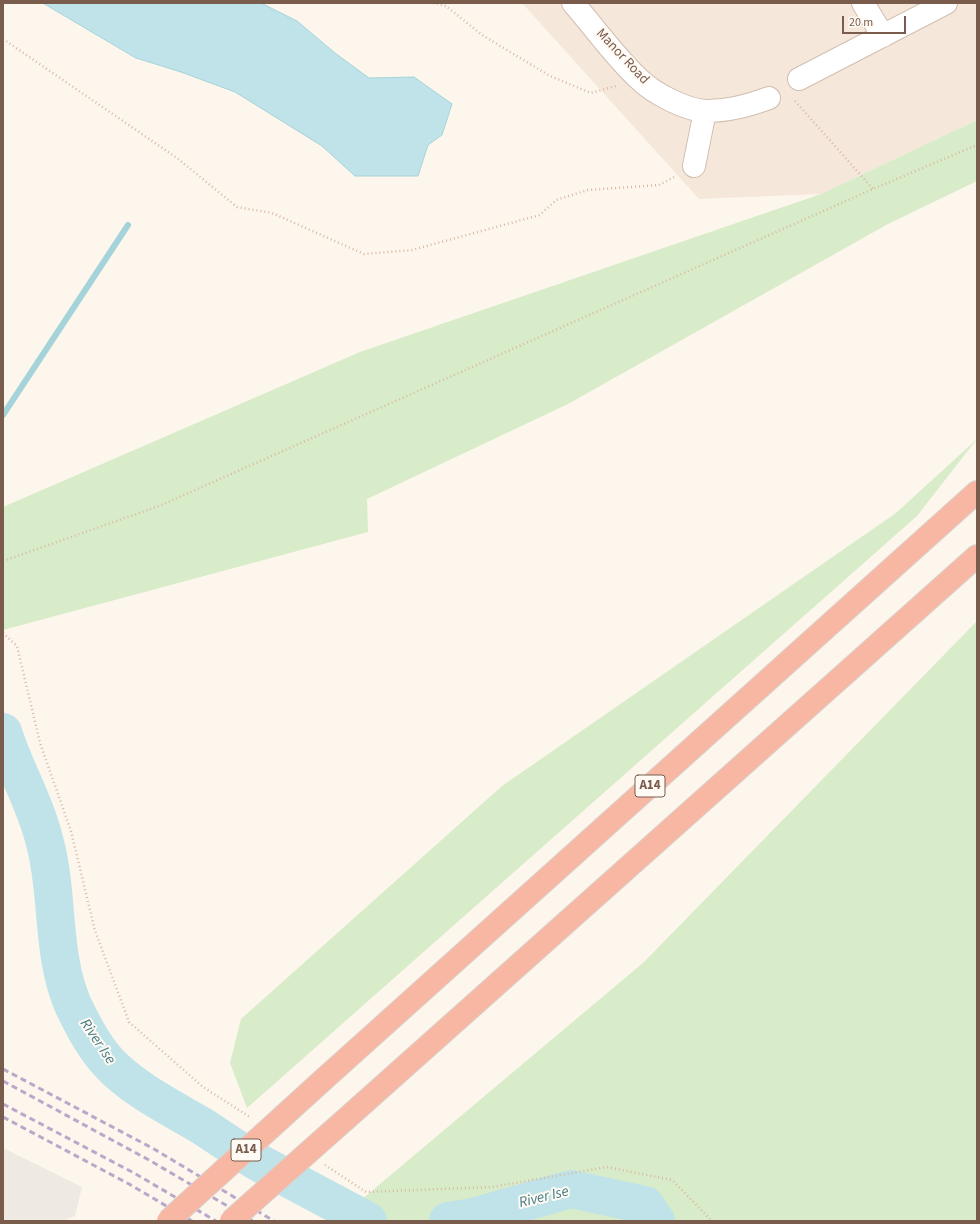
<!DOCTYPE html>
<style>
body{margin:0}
#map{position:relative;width:980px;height:1224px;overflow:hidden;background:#fdf6ec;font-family:"Source Sans 3",sans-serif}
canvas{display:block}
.frame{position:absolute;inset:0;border:4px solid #7a5c4d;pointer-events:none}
.scale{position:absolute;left:842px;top:16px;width:64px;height:18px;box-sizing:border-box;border:2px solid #7a5c4d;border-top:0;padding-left:5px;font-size:12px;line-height:14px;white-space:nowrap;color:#7a5c4d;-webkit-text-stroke:3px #fffaf3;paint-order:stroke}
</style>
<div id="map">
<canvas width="980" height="1224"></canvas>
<div class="frame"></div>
<div class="scale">20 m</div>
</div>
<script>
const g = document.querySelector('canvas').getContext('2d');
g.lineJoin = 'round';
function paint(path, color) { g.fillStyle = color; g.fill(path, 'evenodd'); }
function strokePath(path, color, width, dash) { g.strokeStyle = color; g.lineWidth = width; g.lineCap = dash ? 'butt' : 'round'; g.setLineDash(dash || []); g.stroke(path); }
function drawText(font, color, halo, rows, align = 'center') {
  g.font = font + ' "Source Sans 3",sans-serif'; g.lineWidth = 4; g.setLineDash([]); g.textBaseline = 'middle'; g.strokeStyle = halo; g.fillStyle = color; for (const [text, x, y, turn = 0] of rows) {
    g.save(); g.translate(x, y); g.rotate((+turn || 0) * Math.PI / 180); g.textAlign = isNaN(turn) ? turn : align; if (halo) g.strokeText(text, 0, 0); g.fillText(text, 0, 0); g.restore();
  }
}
paint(new Path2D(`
 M522 3H977V120L821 194 699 199Z`), '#f5e8da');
paint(new Path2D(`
 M3 1148 82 1187 75 1216 62 1221H3Z`), '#efe9e4');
paint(new Path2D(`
 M977 120V181L888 224 568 404 367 499 368 532 3 630V507L360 352 821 194Z
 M977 439 917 516 247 1108 230 1063 241 1019 502 786 896 513Z
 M977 621V1221H336L644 962Z`), '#d8ecc9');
const water = new Path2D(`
 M43 3H261L297 21 335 53 369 78 414 77 452 104 442 135 428 145 418 176H355L322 146 235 92 181 72 136 58Z`);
paint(water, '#bfe3e8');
strokePath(water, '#a5d3da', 1);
strokePath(new Path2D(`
 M3 415 128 225`), '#a5d3da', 6);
strokePath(new Path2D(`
 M3 732C15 770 36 804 45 843 59 895 51 954 73 1005 84 1028 97 1053 116 1070 141 1093 173 1109 202 1126 222 1139 242 1153 263 1165 298 1184 333 1202 368 1221
 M448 1221 473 1217 571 1189 645 1205 656 1221`), '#bfe3e8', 38);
const minor = new Path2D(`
 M573 3C595 28 615 57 639 79 653 93 687 111 707 111 729 111 748 106 769 98
 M863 3 883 36
 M799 79 946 3
 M694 166 705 111`);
const highway = new Path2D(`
 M323 1080 977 492
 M365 1102 977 556`);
strokePath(minor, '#d1beb0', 24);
strokePath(highway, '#dad1cd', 24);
strokePath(new Path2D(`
 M433 3 446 6 482 35 550 76 591 93 616 86
 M3 39 177 158 237 207 272 213 364 254 412 250 540 215 556 200 588 190 659 185 676 176
 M795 101 873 189
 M3 561 159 506 873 189 977 145
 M3 633 17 646 40 743 71 831 95 931 129 1022 203 1087 250 1117
 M325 1165 366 1192 492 1187 607 1167 672 1180 712 1221`), '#d9b8a5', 2.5, [1, 3]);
strokePath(minor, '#fff', 22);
strokePath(highway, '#f7b7a3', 22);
strokePath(new Path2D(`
 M3 1069 154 1149 274 1221
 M3 1081 149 1160 253 1221
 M3 1104 134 1173 216 1221
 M3 1117 129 1184 192 1221`), '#b9a8c9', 3, [6, 4]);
const highwayBridge = new Path2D(`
 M168 1221 323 1080
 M231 1221 365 1102`);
strokePath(highwayBridge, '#dad1cd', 24, []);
strokePath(highwayBridge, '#f7b7a3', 22);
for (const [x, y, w] of [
 [650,786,30],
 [246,1150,30]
]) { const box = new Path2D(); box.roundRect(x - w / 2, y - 11, w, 22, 3); g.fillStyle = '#fffaf3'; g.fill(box); strokePath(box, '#7a5c4d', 1); }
drawText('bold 13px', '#7a5c4d', null, [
 ["A14",650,786],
 ["A14",246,1150]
]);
drawText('14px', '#7a5c4d', '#fffaf3', [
 ["Manor Road",622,57,47]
]);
drawText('italic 15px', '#437c86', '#fffaf3', [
 ["River Ise",97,1042,56],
 ["River Ise",544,1198,-14]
]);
</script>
